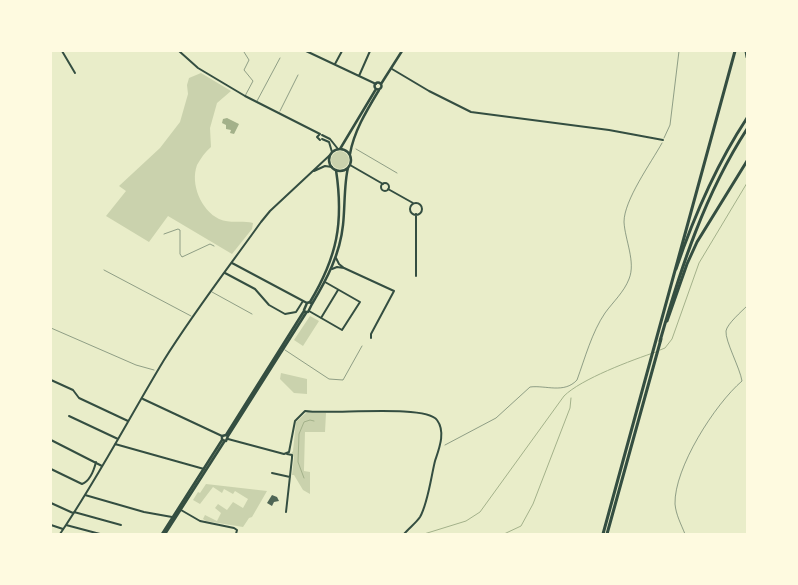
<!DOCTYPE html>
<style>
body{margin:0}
#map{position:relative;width:798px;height:585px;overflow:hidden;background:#e9edc9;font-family:"Open Sans",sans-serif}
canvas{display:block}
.frame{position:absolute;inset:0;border:52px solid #fefae0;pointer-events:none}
</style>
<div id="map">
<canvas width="798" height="585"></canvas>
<div class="frame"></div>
</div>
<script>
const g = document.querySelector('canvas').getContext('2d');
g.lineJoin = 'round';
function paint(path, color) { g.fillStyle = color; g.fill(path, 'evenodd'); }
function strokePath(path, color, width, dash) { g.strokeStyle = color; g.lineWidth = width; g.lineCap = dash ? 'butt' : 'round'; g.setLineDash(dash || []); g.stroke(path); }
paint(new Path2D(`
 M201 73 231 91 217 103 210 128 211 147C205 152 201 158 197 165 190 184 201 210 219 219 230 224 241 220 253 223L252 229 232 254 168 216 149 242 106 216 126 191 119 186 160 148 180 122 188 94 187 85 189 78Z
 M331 160a9 9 0 1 1 18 0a9 9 0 1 1-18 0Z
 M310 316 319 321 303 346 294 340Z
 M281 373 307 379V394L294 393 280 379Z
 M306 413H326L325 432H305L304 469V471L310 472V494L303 490 294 475H292L294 457 291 454 293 451 296 422Z
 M206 484 267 491 252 517 249 518 243 527 206 521 203 519 205 515 217 521 221 513 215 508 218 504 227 510 233 502 243 508 248 499 235 491 233 494 224 489 222 493 213 487 200 504 193 500 198 492 200 493Z`), '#cad2ad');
paint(new Path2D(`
 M227 118 239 124 234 134 230 133 231 130 226 129V125L222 123 223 119Z`), '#a3b18a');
strokePath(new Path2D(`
 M660 350 665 348 672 339 699 263 747 183
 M304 478 298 462 299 434 304 422 310 420 314 421
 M424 534 466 521 480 512 564 396C581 379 632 360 656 352
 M504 534 521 526 533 504 570 408 571 398`), '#a3b18a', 1);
paint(new Path2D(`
 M272 495 277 497 279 501 274 502 272 506 267 503Z`), '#4f6655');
strokePath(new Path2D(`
 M664 138 670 125 679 51
 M51 328 136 365 154 370
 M445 445 496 418 530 387C546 385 564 394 577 380 585 358 592 332 605 313 613 302 624 292 629 279 636 262 625 240 624 222 624 200 651 163 662 143
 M685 534C681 524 676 515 675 504 674 468 715 404 742 381 740 368 725 341 726 331 727 324 742 311 747 306`), '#344e41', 0.5);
strokePath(new Path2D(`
 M244 52 249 60 244 70 253 81 245 96
 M257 101 280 58
 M280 111 298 75
 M356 149 397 173
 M164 234 178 229 180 230V254L182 257 210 244 214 246
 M104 270 191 316
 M212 292 252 314
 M285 350 329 379 343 380 362 346`), '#344e41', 0.5);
strokePath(new Path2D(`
 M62 51 75 73
 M179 51 198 68 245 96 320 134
 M306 51 376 84
 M335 64 342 51
 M392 69 429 91 471 112 609 130 663 140
 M359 76 370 51
 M322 135 330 139 338 149
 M322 139 329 142 332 152
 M320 140 317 137 320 134
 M350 165 383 184
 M314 171 325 166 332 167
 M381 187a4 4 0 1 1 8 0a4 4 0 1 1-8 0Z
 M388 189 413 203
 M410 209a6 6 0 1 1 12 0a6 6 0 1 1-12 0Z
 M336 258 339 264 344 268 394 291 371 334V338
 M232 263 307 303
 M332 269 337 267 344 268
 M225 273 255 289 269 305 285 314 296 312 303 301
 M416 276V214
 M309 311 342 330 360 302 325 282
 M321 318 338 290
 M51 380 73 390 79 398 128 421
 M143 399 222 436
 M69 416 118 439
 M228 439 284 454 289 452 295 421 305 411C328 415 426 404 437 420 446 432 439 449 435 461 431 477 428 503 420 517 416 523 409 528 404 534
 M51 440 102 466
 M115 444 204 469
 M51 469 82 484C90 481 94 470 96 462
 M272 473 290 477
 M85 495 144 512 172 517
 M51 503 73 513
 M181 510 200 521 234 528 237 530 236 534
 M74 512 121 525
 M286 512 292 458V455L287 454
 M51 525 63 529
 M66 525 100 534
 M60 534C98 478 129 418 164 360 194 312 228 268 261 222L270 211 330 155`), '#344e41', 2);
strokePath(new Path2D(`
 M374.5 86a3.5 3.5 0 1 1 7 0a3.5 3.5 0 1 1-7 0Z
 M381 84 402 51
 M329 160a11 11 0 1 1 22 0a11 11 0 1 1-22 0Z
 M340 149 376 89
 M350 154C354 131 367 110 379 90
 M310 302C337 257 344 223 336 170
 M310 302 312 304 308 312H305L304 310 307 303Z
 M312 304C327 279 340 254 343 225 345 208 344 183 348 168
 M226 435 304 311
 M228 436 306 313
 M162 534 222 440V436L226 435 228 436 226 441 222 440
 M165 534 224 442`), '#344e41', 2.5);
strokePath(new Path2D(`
 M746 51 747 57
 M667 321 687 264 697 242 747 161
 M603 534 735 51
 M607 534 661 339`), '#344e41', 3);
strokePath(new Path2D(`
 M676 269C694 216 716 165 747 118
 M660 341C681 267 705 194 747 129`), '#344e41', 3);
</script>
